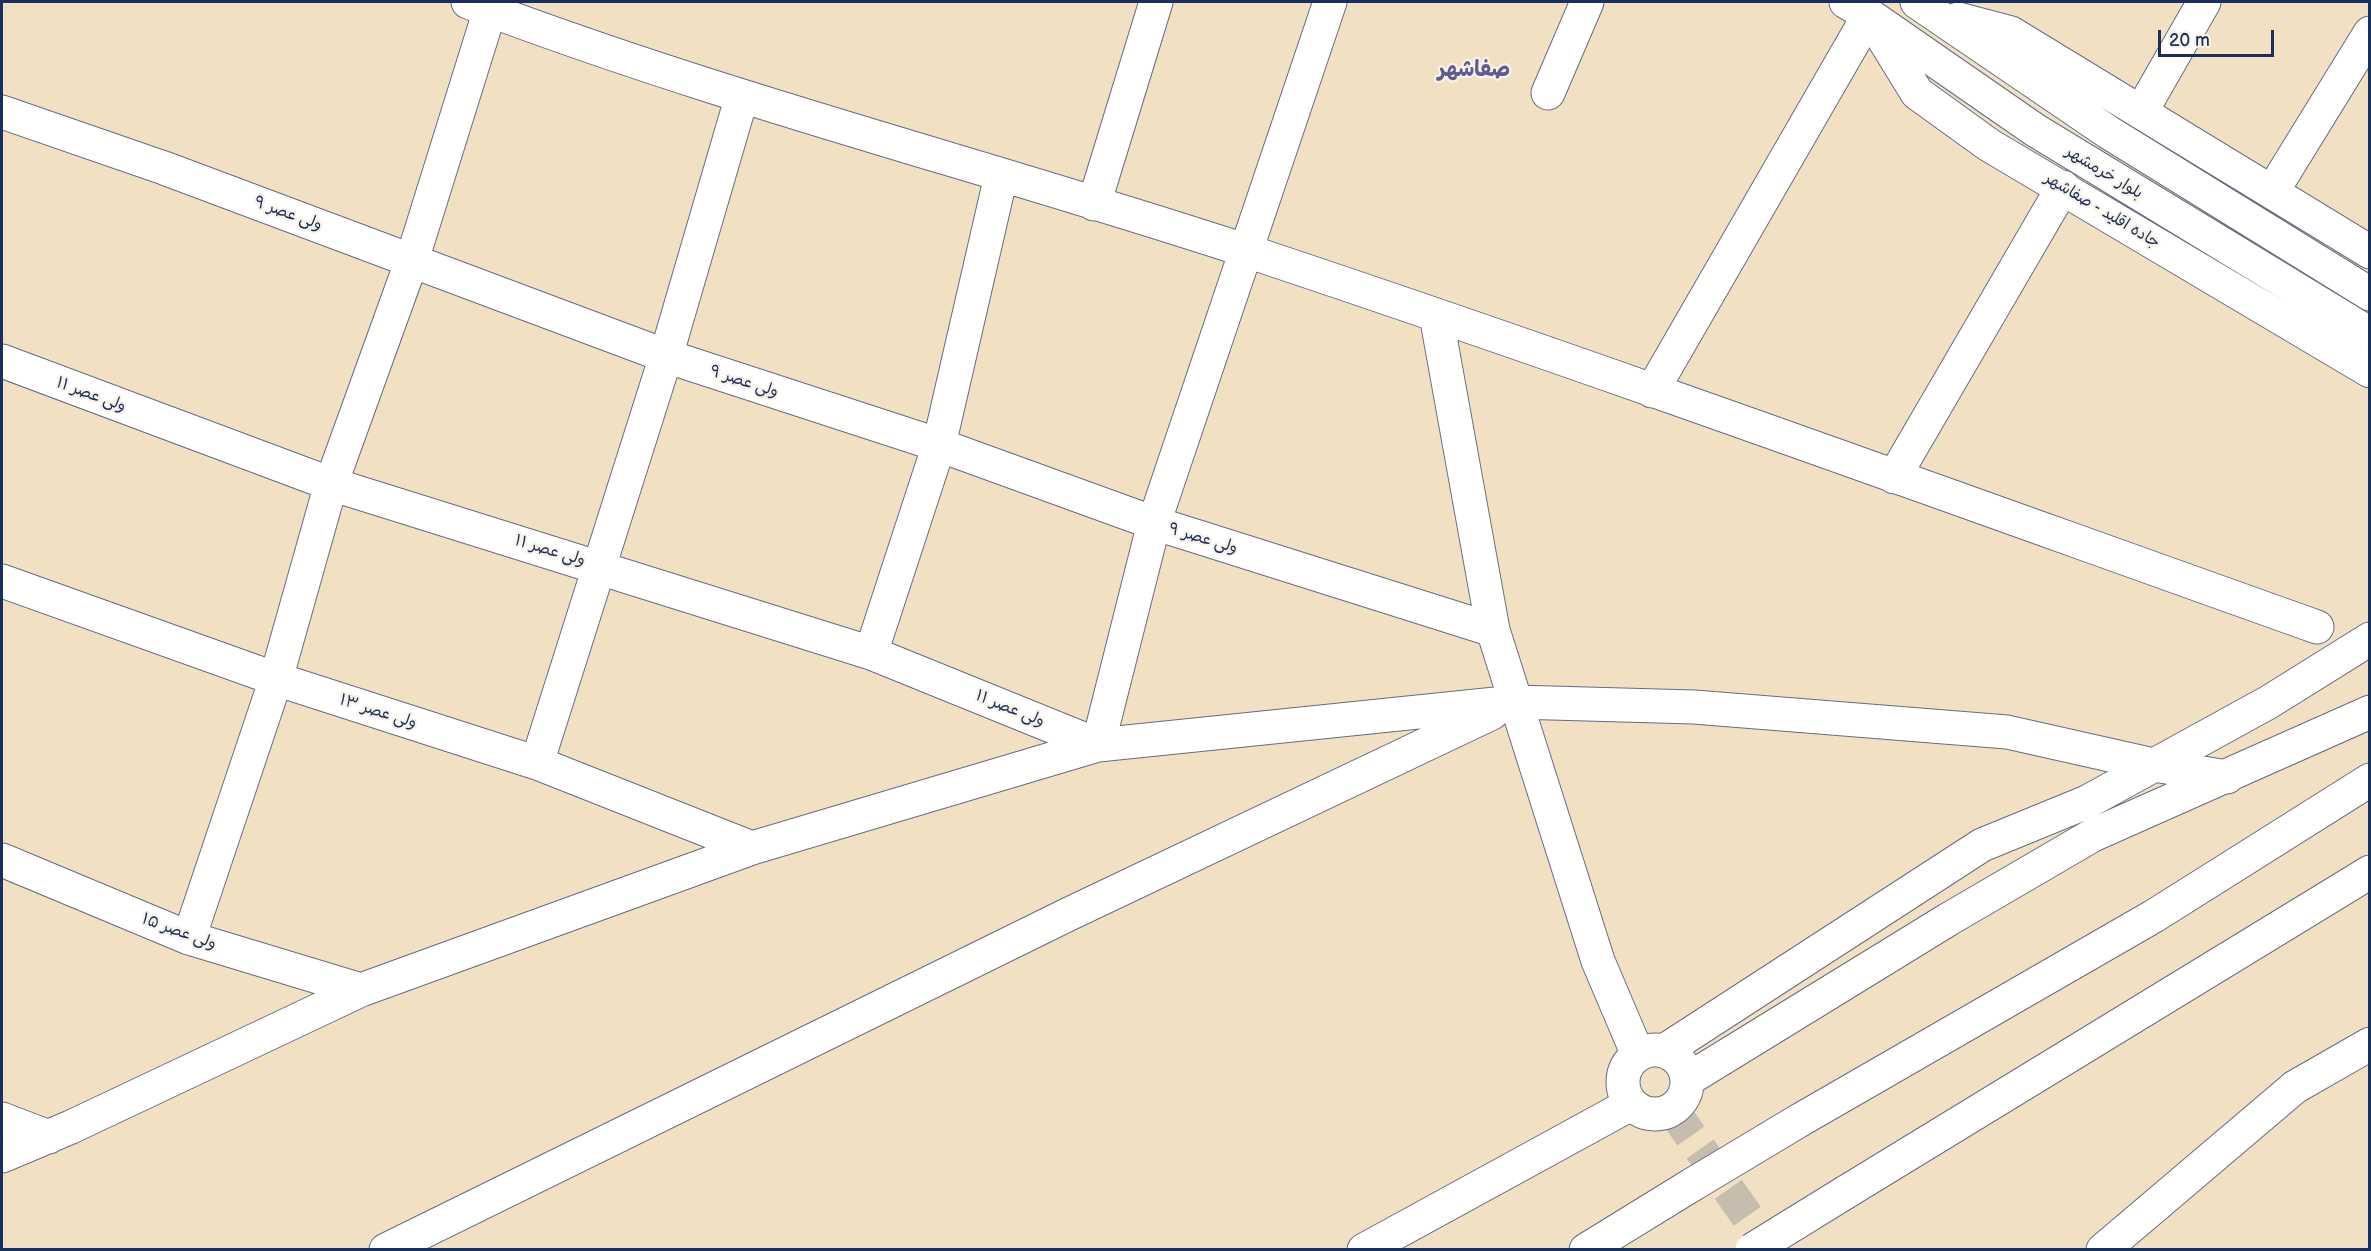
<!DOCTYPE html>
<meta charset="utf-8">
<style>
body{margin:0}
#map{position:relative;width:2371px;height:1251px;overflow:hidden;background:#f1e0c2;font-family:"Balsamiq Sans",sans-serif}
canvas{display:block}
.frame{position:absolute;inset:0;border:3px solid #1b2f5e;pointer-events:none}
.scale{position:absolute;left:2158px;top:30px;width:116px;height:27px;box-sizing:border-box;border:3px solid #1b2f5e;border-top:0;padding-left:8px;font-size:18px;line-height:21px;white-space:nowrap;color:#1b2f5e;-webkit-text-stroke:4px #f7f3e8;paint-order:stroke}
</style>
<div id="map">
<canvas width="2371" height="1251"></canvas>
<div class="frame"></div>
<div class="scale">20 m</div>
</div>
<script>
const g = document.querySelector('canvas').getContext('2d');
g.lineJoin = 'round';
function strokePath(path, color, width, dash) { g.strokeStyle = color; g.lineWidth = width; g.lineCap = dash ? 'butt' : 'round'; g.setLineDash(dash || []); g.stroke(path); }
function drawText(font, color, halo, rows, align = 'center') {
  g.font = font + ' "Balsamiq Sans","Playpen Sans Arabic",sans-serif'; g.lineWidth = 4.5; g.setLineDash([]); g.textBaseline = 'middle'; g.strokeStyle = halo; g.fillStyle = color; for (const [text, x, y, turn = 0] of rows) {
    g.save(); g.translate(x, y); g.rotate((+turn || 0) * Math.PI / 180); g.textAlign = isNaN(turn) ? turn : align; if (halo) g.strokeText(text, 0, 0); g.fillText(text, 0, 0); g.restore();
  }
}
strokePath(new Path2D(`
 M1672 1109 1771 1250`), '#c6bdae', 33, [33, 16]);
const minor = new Path2D(`
 M468 2C725 100 992 167 1253 253 1610 372 1963 501 2317 627
 M1548 93 1587 2
 M2 112 164 168 666 356 939 445 1154 523 1493 630
 M2141 112 2204 2
 M2272 192 2370 33
 M1094 204 1156 2
 M1436 315 1493 630 1598 961 1638 1055
 M2 361 331 484 871 653 1098 745 1154 523 1330 2
 M1652 391 1869 15
 M1894 477 2063 187
 M2 581 276 679 537 763 752 848
 M871 653 939 445 1001 176
 M537 763 666 356 742 96
 M2 860 189 938 361 990
 M189 938 276 679 331 484 412 260 490 10
 M2 1119 49 1137
 M2 1156 71 1127 361 990 752 848 1098 745 1515 702 1694 707 2007 732 2154 765 2227 777
 M386 1250 1069 914 1492 713
 M1364 1250 1631 1104`);
const tertiary = new Path2D(`
 M1623 1082a32 32 0 1 1 64 0a32 32 0 1 1-64 0Z
 M1664 1051 1982 845 2087 802 2269 702 2370 639
 M1687 1080 1949 919 2093 835 2370 712
 M2103 1250 2295 1087 2370 1044`);
const secondary = new Path2D(`
 M1846 2 1869 15 2035 130 2370 334
 M1917 2 2108 132 2370 294
 M1869 15 1917 93 1989 145 2370 371
 M1958 19 2011 33 2370 252`);
const trunk = new Path2D(`
 M1800 1120 2154 916 2370 780
 M1846 1192 2370 872
 M1586 1250 1690 1186`);
strokePath(minor, '#666d81', 35);
strokePath(tertiary, '#666d81', 35);
strokePath(secondary, '#666d81', 35);
strokePath(trunk, '#666d81', 35);
strokePath(minor, '#fff', 33);
strokePath(tertiary, '#fff', 33);
strokePath(secondary, '#fff', 33);
strokePath(trunk, '#fff', 33);
const trunkBridge = new Path2D(`
 M1690 1186 1800 1120
 M1752 1250 1846 1192`);
strokePath(trunkBridge, '#666d81', 35, []);
strokePath(trunkBridge, '#fff', 33);
drawText('16px', '#1b2f5e', '#f7f3e8', [
 ["بلوار خرمشهر",2104,173,31],
 ["جاده اقلید - صفاشهر",2102,211,31],
 ["ولی عصر ۹",288,214,20],
 ["ولی عصر ۹",744,382,18],
 ["ولی عصر ۱۱",91,395,20],
 ["ولی عصر ۹",1203,539,17],
 ["ولی عصر ۱۱",550,551,17],
 ["ولی عصر ۱۱",1010,709,22],
 ["ولی عصر ۱۳",378,712,18],
 ["ولی عصر ۱۵",179,932,20]
]);
drawText('bold 22px', '#5e5c90', '#f7f3e8', [
 ["صفاشهر",1474,70]
]);
</script>
